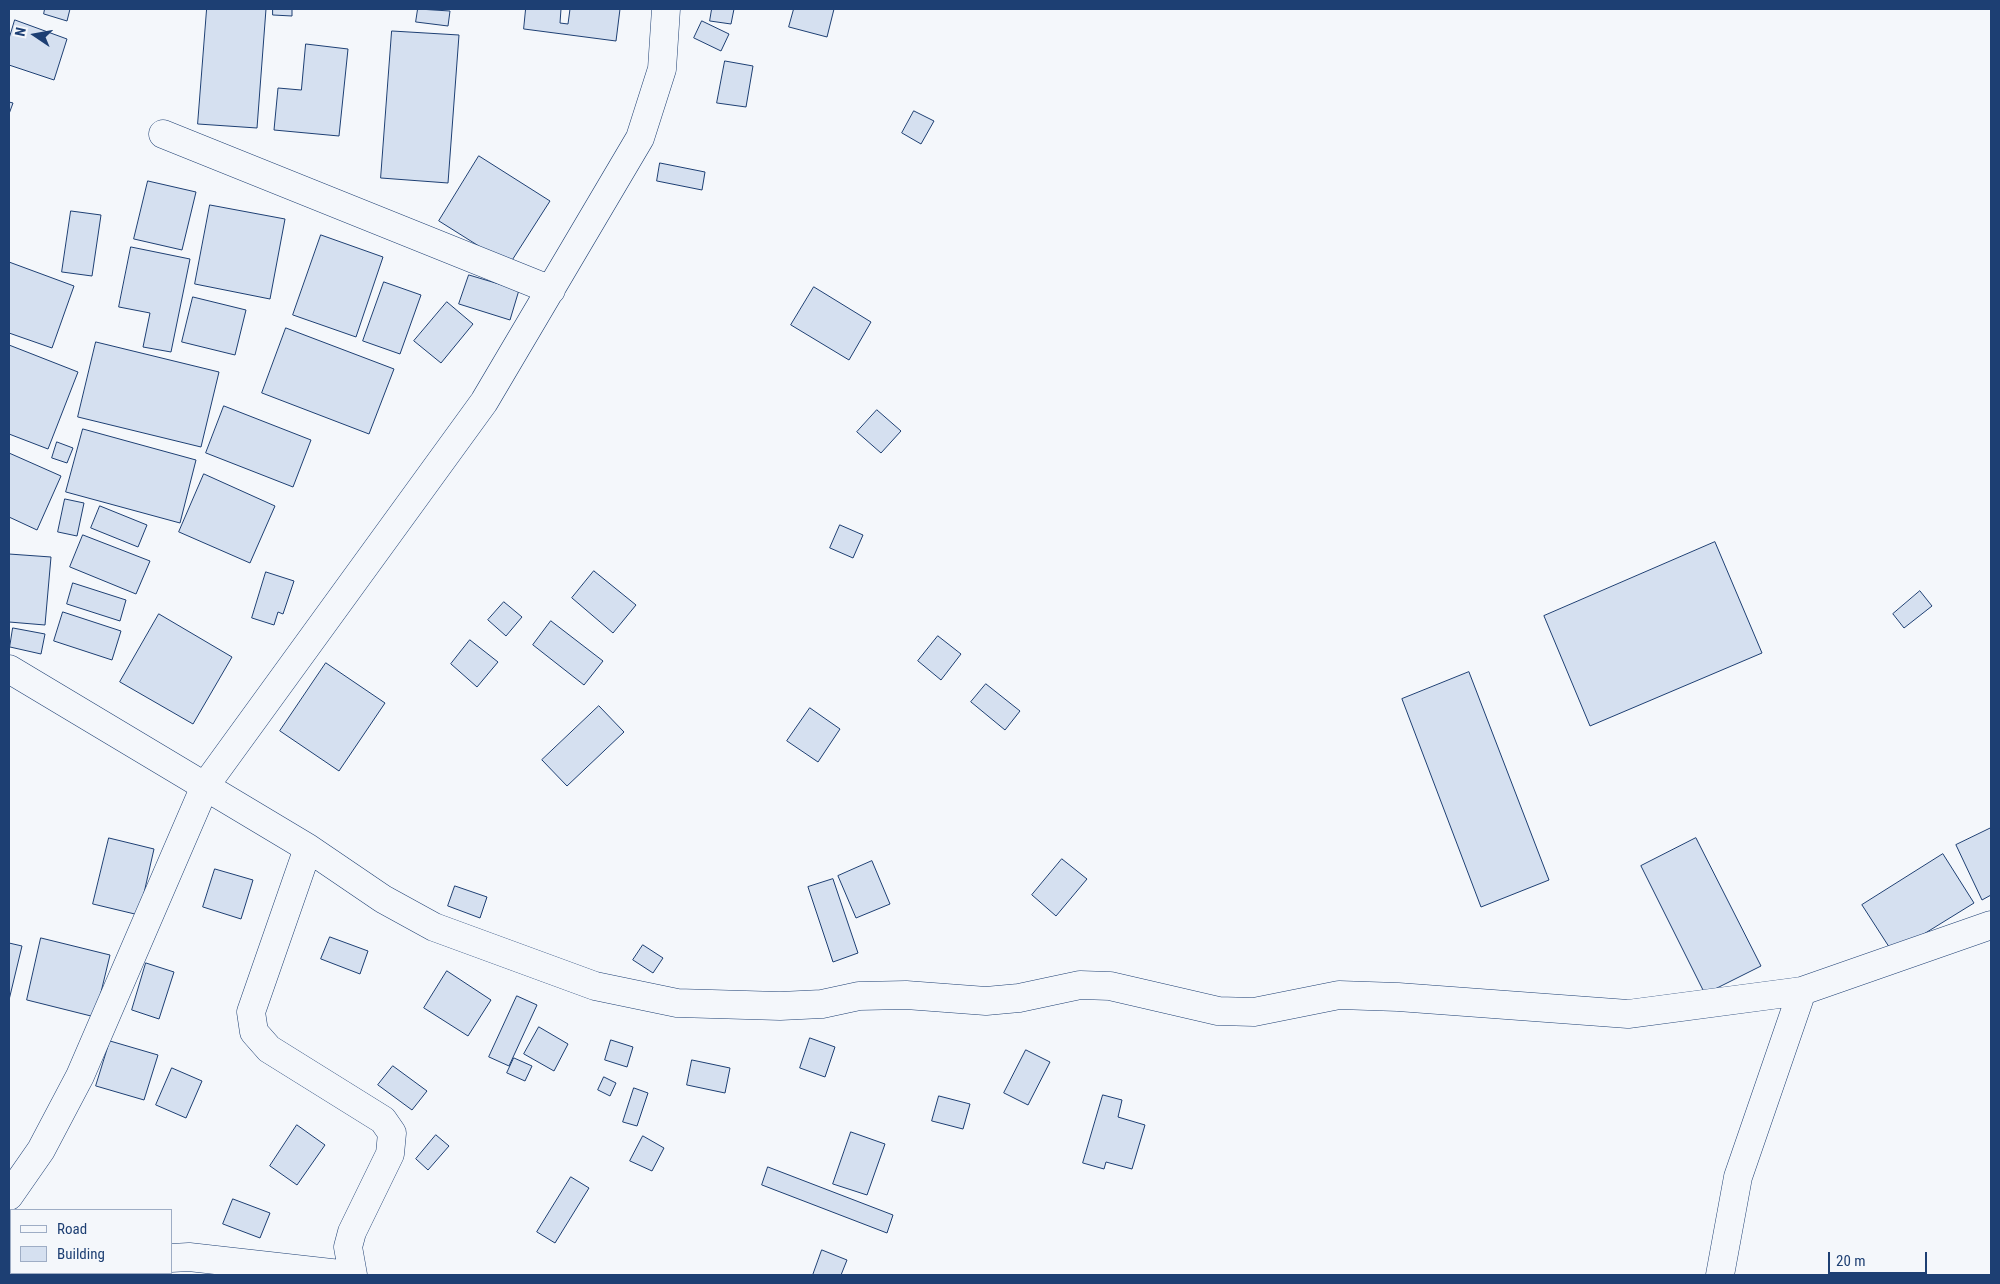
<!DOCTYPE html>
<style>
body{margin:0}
#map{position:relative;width:2000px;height:1284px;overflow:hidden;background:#f4f7fb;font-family:"Roboto Condensed",sans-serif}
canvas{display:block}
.frame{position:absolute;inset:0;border:10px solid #1d3f73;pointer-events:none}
.legend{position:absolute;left:10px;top:1209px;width:162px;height:65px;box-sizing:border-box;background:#f4f7fb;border:1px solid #9eadc5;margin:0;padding:6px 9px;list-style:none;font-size:15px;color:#1d3f73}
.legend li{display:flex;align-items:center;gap:10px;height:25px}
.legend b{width:25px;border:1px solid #9eadc5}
.north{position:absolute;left:10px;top:10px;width:50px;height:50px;-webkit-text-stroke:4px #f4f7fb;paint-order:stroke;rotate:282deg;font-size:14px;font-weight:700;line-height:20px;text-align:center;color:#1d3f73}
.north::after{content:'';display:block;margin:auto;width:18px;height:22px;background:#1d3f73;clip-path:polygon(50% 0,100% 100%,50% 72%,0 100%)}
.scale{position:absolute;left:1828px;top:1252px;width:99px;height:22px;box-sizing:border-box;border:2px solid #1d3f73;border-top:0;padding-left:6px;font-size:15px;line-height:18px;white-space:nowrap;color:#1d3f73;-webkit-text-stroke:4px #f4f7fb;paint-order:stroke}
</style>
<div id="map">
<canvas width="2000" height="1284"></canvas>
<div class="frame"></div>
<ul class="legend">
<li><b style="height:6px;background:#f4f7fb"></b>Road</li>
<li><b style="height:14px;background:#d5e0f0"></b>Building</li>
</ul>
<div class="north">N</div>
<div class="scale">20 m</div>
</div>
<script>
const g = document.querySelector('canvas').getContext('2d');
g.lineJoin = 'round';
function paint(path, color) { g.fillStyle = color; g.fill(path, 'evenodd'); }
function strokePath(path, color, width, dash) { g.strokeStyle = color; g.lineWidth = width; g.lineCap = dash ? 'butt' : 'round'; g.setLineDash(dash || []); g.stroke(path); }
const building = new Path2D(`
 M45 9H70L67 21 44 14Z
 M207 9H266L257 128 198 124Z
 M273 9H292V16L273 15Z
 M418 9 450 11 448 26 416 22Z
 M526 9H561L560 23 568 24 570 9H620L616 41 524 29Z
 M712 9H734L731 24 710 21Z
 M794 9H834L827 37 789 27Z
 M15 20 67 39 54 80 9 65V39Z
 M702 21 729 34 721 51 694 38Z
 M392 31 459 35 448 183 381 178Z
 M306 44 348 49 339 136 274 130 278 88 301 90Z
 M725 61 753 66 746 107 717 103Z
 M9 102 13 103 9 114Z
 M914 111 934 121 921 144 902 133Z
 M479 156 550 201 509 265 439 221Z
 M660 163 705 172 702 190 657 181Z
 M148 181 196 192 182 250 134 239Z
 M210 205 285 219 270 299 195 284Z
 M71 211 101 215 92 276 62 272Z
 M321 235 383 257 356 337 293 315Z
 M131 247 190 259 171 352 143 347 150 313 119 307Z
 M9 262 74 286 52 348 9 333Z
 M469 275 519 290 510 320 459 304Z
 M384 282 421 295 400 354 363 341Z
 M814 287 871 322 849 360 791 325Z
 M193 297 246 310 235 355 182 342Z
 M447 302 473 324 441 363 414 341Z
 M286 328 394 369 369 434 262 393Z
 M96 342 219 372 201 447 78 417Z
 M9 345 78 372 48 449 9 434Z
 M224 406 311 440 293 487 206 453Z
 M877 410 901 431 881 453 857 432Z
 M83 429 196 460 180 523 66 492Z
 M57 442 73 448 67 463 52 458Z
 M9 453 61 476 37 530 9 517Z
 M204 474 275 506 250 563 179 532Z
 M65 499 84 503 77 536 58 532Z
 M100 506 147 525 138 547 91 528Z
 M840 525 863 535 853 558 830 548Z
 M83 535 150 561 136 594 70 567Z
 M1715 542 1762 653 1590 726 1544 616Z
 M9 554 51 557 45 625 9 622Z
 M594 571 636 605 613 633 572 598Z
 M266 572 294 581 283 614 278 612 274 625 252 618Z
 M73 583 126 600 120 621 67 604Z
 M1920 591 1932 606 1904 628 1893 614Z
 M504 602 522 617 506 636 488 620Z
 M63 612 121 631 112 660 54 641Z
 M159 614 232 657 193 724 120 682Z
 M551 621 603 661 584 685 533 645Z
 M13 628 45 634 41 654 10 647Z
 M938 636 961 654 941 680 918 661Z
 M470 640 498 662 477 687 451 664Z
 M326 663 385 703 339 771 280 731Z
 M1469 672 1549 880 1481 907 1402 699Z
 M986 684 1020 711 1005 730 971 702Z
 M599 706 624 732 567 786 542 760Z
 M810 708 840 729 818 762 787 741Z
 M1991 828V895L1982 900 1956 845Z
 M109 838 154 849 139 915 93 904Z
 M1696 838 1761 966 1705 994 1641 866Z
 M1943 854 1974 903 1893 953 1862 905Z
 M1062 859 1087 879 1056 916 1032 895Z
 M872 861 890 904 856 918 838 876Z
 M215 869 253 880 241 919 203 907Z
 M833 879 858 953 833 962 808 887Z
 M455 886 487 897 480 918 448 906Z
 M330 937 368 951 360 974 321 959Z
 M41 938 110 955 95 1017 27 1000Z
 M9 943 22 946 9 1000Z
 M643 945 663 958 653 973 633 960Z
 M146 963 174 972 159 1019 132 1010Z
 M447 971 491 1000 468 1036 424 1008Z
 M517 996 537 1005 509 1066 489 1057Z
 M539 1027 568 1044 554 1071 524 1054Z
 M810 1038 835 1047 825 1077 800 1068Z
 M611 1040 633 1047 627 1067 605 1060Z
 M110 1041 158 1055 144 1100 96 1086Z
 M1026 1050 1050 1062 1028 1105 1004 1093Z
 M514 1058 532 1066 525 1081 507 1073Z
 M692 1060 730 1068 725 1093 687 1085Z
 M393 1066 427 1091 412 1110 378 1085Z
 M172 1068 202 1081 186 1118 156 1105Z
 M604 1077 616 1083 610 1096 598 1090Z
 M634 1088 648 1093 637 1126 623 1122Z
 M1103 1095 1122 1100 1118 1117 1145 1125 1132 1169 1106 1162 1104 1169 1083 1163Z
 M939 1096 970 1104 963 1129 932 1121Z
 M297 1125 325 1145 297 1185 270 1166Z
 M851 1132 885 1144 867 1195 833 1184Z
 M436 1135 449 1146 428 1170 416 1159Z
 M643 1136 664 1148 652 1171 630 1161Z
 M768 1167 893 1215 887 1233 762 1185Z
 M571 1177 589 1188 555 1243 537 1232Z
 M233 1199 270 1213 260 1238 223 1224Z
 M822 1250 847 1260 841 1275H813Z`);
paint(building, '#d5e0f0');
strokePath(building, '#1d3f73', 1);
const minor = new Path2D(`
 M163 134 551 290
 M9 669 308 848 383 899 434 927 595 986 677 1003 780 1006 822 1004 859 996 906 995 986 1001 1019 998 1080 985 1110 986 1218 1011 1254 1012 1339 995 1398 997 1628 1014 1802 991 1991 925
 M308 848 251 1012 254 1032 269 1049 383 1120 392 1133 390 1154 352 1232 348 1247 353 1275
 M9 1196 41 1150 80 1076 205 786 484 402 640 138 662 69 666 9
 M171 1258 189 1257 349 1275
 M152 1275 154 1273
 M1720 1275 1738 1177 1802 991`);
strokePath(minor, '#1d3f73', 29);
strokePath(minor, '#f4f7fb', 28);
</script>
